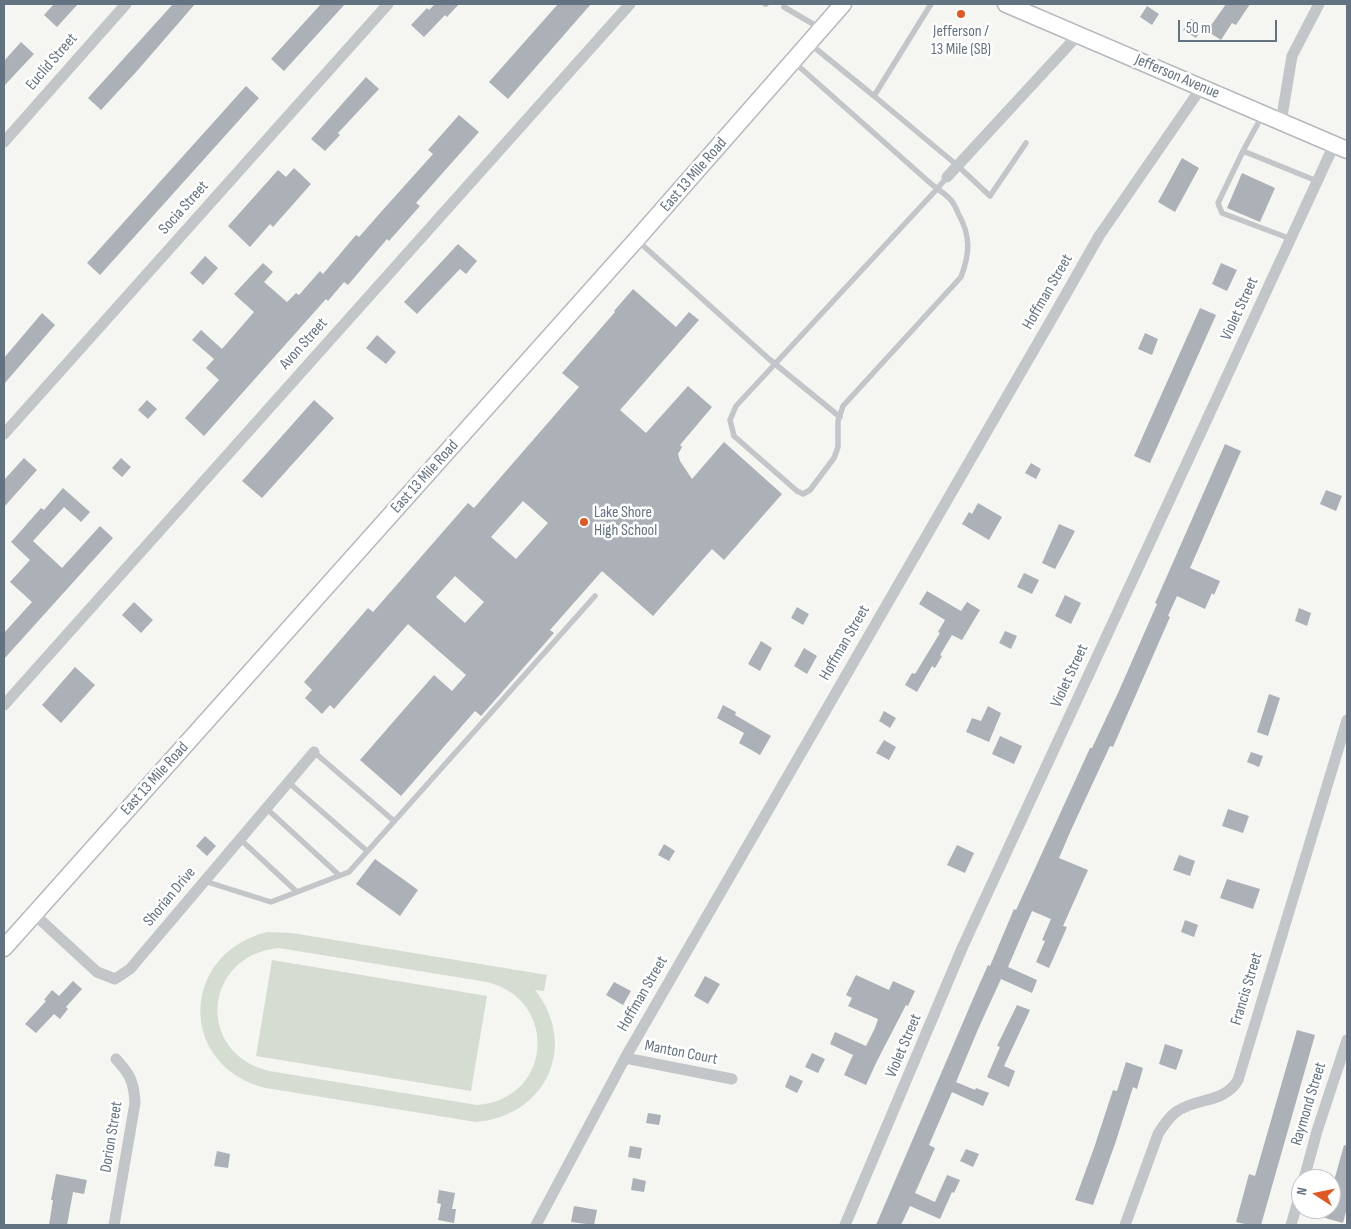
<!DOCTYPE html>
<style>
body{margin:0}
#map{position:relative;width:1351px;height:1229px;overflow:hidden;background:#f5f5f1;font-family:"Sofia Sans Condensed",sans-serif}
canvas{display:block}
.frame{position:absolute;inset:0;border:5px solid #647382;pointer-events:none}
.north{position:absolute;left:1291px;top:1169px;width:50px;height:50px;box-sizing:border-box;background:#fff;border:1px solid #c1c7cd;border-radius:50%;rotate:281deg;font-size:14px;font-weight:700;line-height:20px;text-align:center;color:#647382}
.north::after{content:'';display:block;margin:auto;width:18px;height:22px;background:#e25824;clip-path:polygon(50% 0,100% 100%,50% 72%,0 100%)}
.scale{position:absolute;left:1178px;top:20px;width:99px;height:22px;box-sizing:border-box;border:2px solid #647382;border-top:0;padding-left:6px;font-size:15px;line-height:18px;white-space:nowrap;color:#647382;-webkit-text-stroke:4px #fff;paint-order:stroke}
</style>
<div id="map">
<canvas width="1351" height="1229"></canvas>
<div class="frame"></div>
<div class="north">N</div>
<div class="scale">50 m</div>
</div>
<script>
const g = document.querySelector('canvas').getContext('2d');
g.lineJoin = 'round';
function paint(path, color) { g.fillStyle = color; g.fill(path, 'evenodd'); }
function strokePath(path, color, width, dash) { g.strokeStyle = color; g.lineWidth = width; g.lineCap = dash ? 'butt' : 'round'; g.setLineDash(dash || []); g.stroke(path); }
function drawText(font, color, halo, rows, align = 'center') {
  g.font = font + ' "Sofia Sans Condensed",sans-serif'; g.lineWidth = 5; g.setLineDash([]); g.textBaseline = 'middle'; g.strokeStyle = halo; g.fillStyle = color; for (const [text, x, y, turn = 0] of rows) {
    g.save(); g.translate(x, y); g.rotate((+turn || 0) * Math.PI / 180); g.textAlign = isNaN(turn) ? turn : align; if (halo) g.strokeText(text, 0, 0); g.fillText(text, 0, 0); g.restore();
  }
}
paint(new Path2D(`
 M267 932 292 933 547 975 544 991 535 990C579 1046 546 1116 476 1122L266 1088C178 1067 179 954 267 932ZM279 948 487 982C560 1000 552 1100 477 1105L269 1071C195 1053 203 955 279 948Z
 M272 960 487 996 471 1091 256 1056Z`), '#d5dcd2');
paint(new Path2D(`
 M54 4H78L57 27 44 15Z
 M173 4H195L137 71 101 110 88 98Z
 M321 4H345L284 71 271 59Z
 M433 4H459L447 17 445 15 424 37 411 25 427 8 429 10 434 5Z
 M558 4H591L508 99 489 82Z
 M1226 4H1250L1236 25 1232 23 1221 40 1207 31Z
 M1147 6 1159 14 1152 25 1140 17Z
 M1191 19 1203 27 1196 38 1183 30Z
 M21 42 34 54 4 86V61Z
 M366 77 379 89 338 133 340 135 325 151 311 139Z
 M246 86 259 98 100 275 87 263Z
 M459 115 479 132 416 203 420 206 389 241 387 239 348 285 344 282 328 301 326 299 204 436 185 418 219 380 206 368 214 359 192 340 201 330 222 349 254 312 234 294 263 263 273 272 264 282 287 302 296 293 299 295 320 271 323 274 356 235 359 237 381 212 433 154 428 150Z
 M1182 158 1199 168 1175 212 1158 202Z
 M294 168 311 184 273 227 270 224 250 247 228 226 278 170 286 177Z
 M1242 173 1275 188 1260 222 1227 208Z
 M458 244 477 261 466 274 460 269 417 314 404 302Z
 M205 256 218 268 203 285 190 273Z
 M1221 263 1237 270 1227 291 1212 284Z
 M633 289 676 327 689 312 699 320 620 410 646 433 688 386 712 407 680 445 682 447 678 454 680 461 692 479 724 442 782 494 724 560 712 549 653 616 602 571 550 630 554 633 481 716 475 711 401 796 360 760 434 675 452 691 466 675 408 624 334 709 330 705 322 714 305 698 312 690 304 682 368 608 373 612 468 503 474 508 579 387 562 373 615 312 614 311ZM523 501 548 523 516 559 491 537ZM455 576 484 602 465 623 436 597Z
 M1200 308 1216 315 1150 463 1134 456Z
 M42 313 55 325 4 384V358Z
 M1145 333 1158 339 1152 355 1138 349Z
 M377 335 396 352 386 364 366 348Z
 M147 400 157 409 148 419 138 410Z
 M314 400 334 418 262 498 242 481Z
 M1225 444 1241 451 1190 568 1220 581 1214 595 1212 593 1205 609 1177 596 1168 616 1170 617 1113 747 1110 746 1071 830 1059 858 1088 870 1063 926 1067 927 1049 968 1036 962 1045 941 1042 940 1051 919 1032 911 1008 967 1037 980 1032 993 1001 979 979 1027 956 1082 975 1090 976 1088 989 1093 983 1106 952 1092 929 1145 935 1148 915 1193 935 1202 947 1175 960 1180 954 1193 952 1192 940 1219 910 1206 901 1225H876L976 992 988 965 990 966 1014 909 1016 910 1090 748H1092L1118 693 1157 604 1155 603 1167 576Z
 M24 458 37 470 4 507V480Z
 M121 458 131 467 122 477 112 468Z
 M1031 463 1041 469 1036 479 1025 473Z
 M63 488 90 512 81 522 64 507 33 541 62 568 100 526 113 538 4 659V633L32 602 10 582 30 560 11 542 41 508 44 510Z
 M1326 490 1342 496 1336 511 1320 504Z
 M978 503 1002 517 989 540 962 524 969 512 972 514Z
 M1059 524 1075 531 1055 569 1042 563Z
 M1024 573 1039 580 1032 594 1017 587Z
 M927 591 961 611 967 602 980 610 962 640 952 635 940 655 942 656 935 668 932 666 917 692 905 685 912 673 915 674 940 633 938 632 945 620 919 604Z
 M1065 595 1081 603 1071 624 1055 616Z
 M134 602 153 620 141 633 122 615Z
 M797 607 809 614 803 625 791 618Z
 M1299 608 1311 613 1307 626 1295 621Z
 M1005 631 1017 636 1011 649 999 643Z
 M761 641 772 648 760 671 748 664Z
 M804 648 817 656 807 674 794 666Z
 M75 667 95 685 61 723 42 705Z
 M1269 694 1280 698 1268 736 1257 732Z
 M723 705 736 712 735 715 771 736 760 755 739 743 744 733 717 718Z
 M988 706 1001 713 989 742 966 732 972 718 981 721Z
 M884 711 896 718 890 728 879 721Z
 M1000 736 1022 746 1014 764 992 754Z
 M884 740 896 747 889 760 876 753Z
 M1251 752 1263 756 1259 767 1247 762Z
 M1228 809 1249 816 1243 833 1222 826Z
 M205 836 216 846 207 856 196 846Z
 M664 844 675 851 669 861 658 855Z
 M957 845 974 853 965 873 947 865Z
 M1179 855 1195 861 1190 876 1173 870Z
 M375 859 418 890 400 916 356 884Z
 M1227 879 1260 889 1253 909 1220 898Z
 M1185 920 1198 925 1194 937 1181 932Z
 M856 975 889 990 893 981 915 991 908 1006 906 1005 877 1061 866 1085 844 1075 853 1055 830 1044 835 1032 866 1046 875 1028 878 1019 848 1006 852 998 846 995Z
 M705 976 720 984 708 1004 694 996Z
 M73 981 82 989 66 1007 68 1009 60 1019 54 1014 36 1033 25 1024 46 1001 44 1000 52 990 59 996Z
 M614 982 631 991 623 1005 606 995Z
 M1017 1005 1030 1010 1004 1066 1015 1071 1009 1087 987 1077 1000 1047 997 1046Z
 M1297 1030 1315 1035 1261 1225H1249L1236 1222 1249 1174 1255 1176Z
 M1165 1044 1183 1050 1176 1070 1159 1064Z
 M812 1053 825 1059 818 1073 805 1067Z
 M1126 1062 1143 1068 1137 1089 1133 1087 1115 1144 1093 1205 1075 1200 1094 1148 1113 1090 1117 1091Z
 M790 1075 803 1081 797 1093 785 1087Z
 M648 1113 661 1115 659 1125 646 1123Z
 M1344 1145 1347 1146V1208L1343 1223 1325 1218 1328 1209H1331V1192Z
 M630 1146 642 1148 640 1159 628 1157Z
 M966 1149 979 1154 973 1167 960 1161Z
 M217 1151 230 1154 228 1168 214 1166Z
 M56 1174 87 1180 84 1194 73 1192 67 1225H49L53 1200H51Z
 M633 1178 646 1181 644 1192 631 1190Z
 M439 1190 455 1193 452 1209H456L454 1223 438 1220 441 1204 437 1203Z
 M574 1206 597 1210 594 1225 571 1222Z`), '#abb1b7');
const secondary = new Path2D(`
 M1006 4 1347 150
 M4 948 636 240 843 4`);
strokePath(secondary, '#b4b9be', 19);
strokePath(new Path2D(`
 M765 4H766
 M931 4 874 96 958 166 990 196 1026 143
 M784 7 820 28
 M809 43 874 96
 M795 63 929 182C936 188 944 193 950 199 954 203 956 208 958 213 971 236 970 253 961 277L843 406 838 421V447L834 458 810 490 803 494 797 491 734 436 730 420 736 406 937 189 947 177
 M1262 116 1244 149 1218 203 1222 213 1291 239
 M1243 151 1317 181
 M638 241 769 359 840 417
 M314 752 394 821
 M288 782 367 851
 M266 808 339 875
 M240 839 297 892
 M204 881 271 902 349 872 595 596`), '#c2c6c9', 5.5);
strokePath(new Path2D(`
 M1281 122 1292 56 1319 4
 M4 142 126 4
 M947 177 1078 35
 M4 434 388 4
 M4 705 630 4
 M34 914 97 972 115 979 130 969 314 752
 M625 1058 732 1079
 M1304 1179 1317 1131 1347 1040
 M114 1225 135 1103C134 1082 130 1074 116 1059
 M536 1225 625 1058 1054 315 1099 236 1201 88
 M845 1225 963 946 1334 145
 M1125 1225 1158 1134C1163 1126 1168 1118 1176 1112 1196 1097 1224 1104 1238 1080L1347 720
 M1291 1225 1301 1191`), '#c2c6c9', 11);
strokePath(secondary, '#fff', 16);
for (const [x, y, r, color] of [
 [961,14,5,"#e25824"],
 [584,522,5,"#e25824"]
]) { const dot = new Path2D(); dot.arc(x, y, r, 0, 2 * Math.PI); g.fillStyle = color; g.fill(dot); strokePath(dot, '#fff', 2); }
drawText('16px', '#647382', '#fff', [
 ["Jefferson /",961,32],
 ["13 Mile (SB)",961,50],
 ["Lake Shore",594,513,"left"],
 ["High School",594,531,"left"]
]);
drawText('16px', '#647382', '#fff', [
 ["Euclid Street",52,62,-49],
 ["Jefferson Avenue",1177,77,23],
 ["East 13 Mile Road",694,175,-49],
 ["Socia Street",184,208,-48],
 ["Hoffman Street",1048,292,-60],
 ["Violet Street",1240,309,-65],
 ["Avon Street",304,344,-48],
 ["East 13 Mile Road",425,477,-48],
 ["Hoffman Street",845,643,-60],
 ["Violet Street",1070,676,-65],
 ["East 13 Mile Road",155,779,-48],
 ["Shorian Drive",170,897,-50],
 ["Francis Street",1247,989,-73],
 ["Hoffman Street",643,994,-60],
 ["Violet Street",904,1046,-67],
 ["Manton Court",681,1053,11],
 ["Raymond Street",1309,1104,-73],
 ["Dorion Street",112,1137,-81]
]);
</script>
